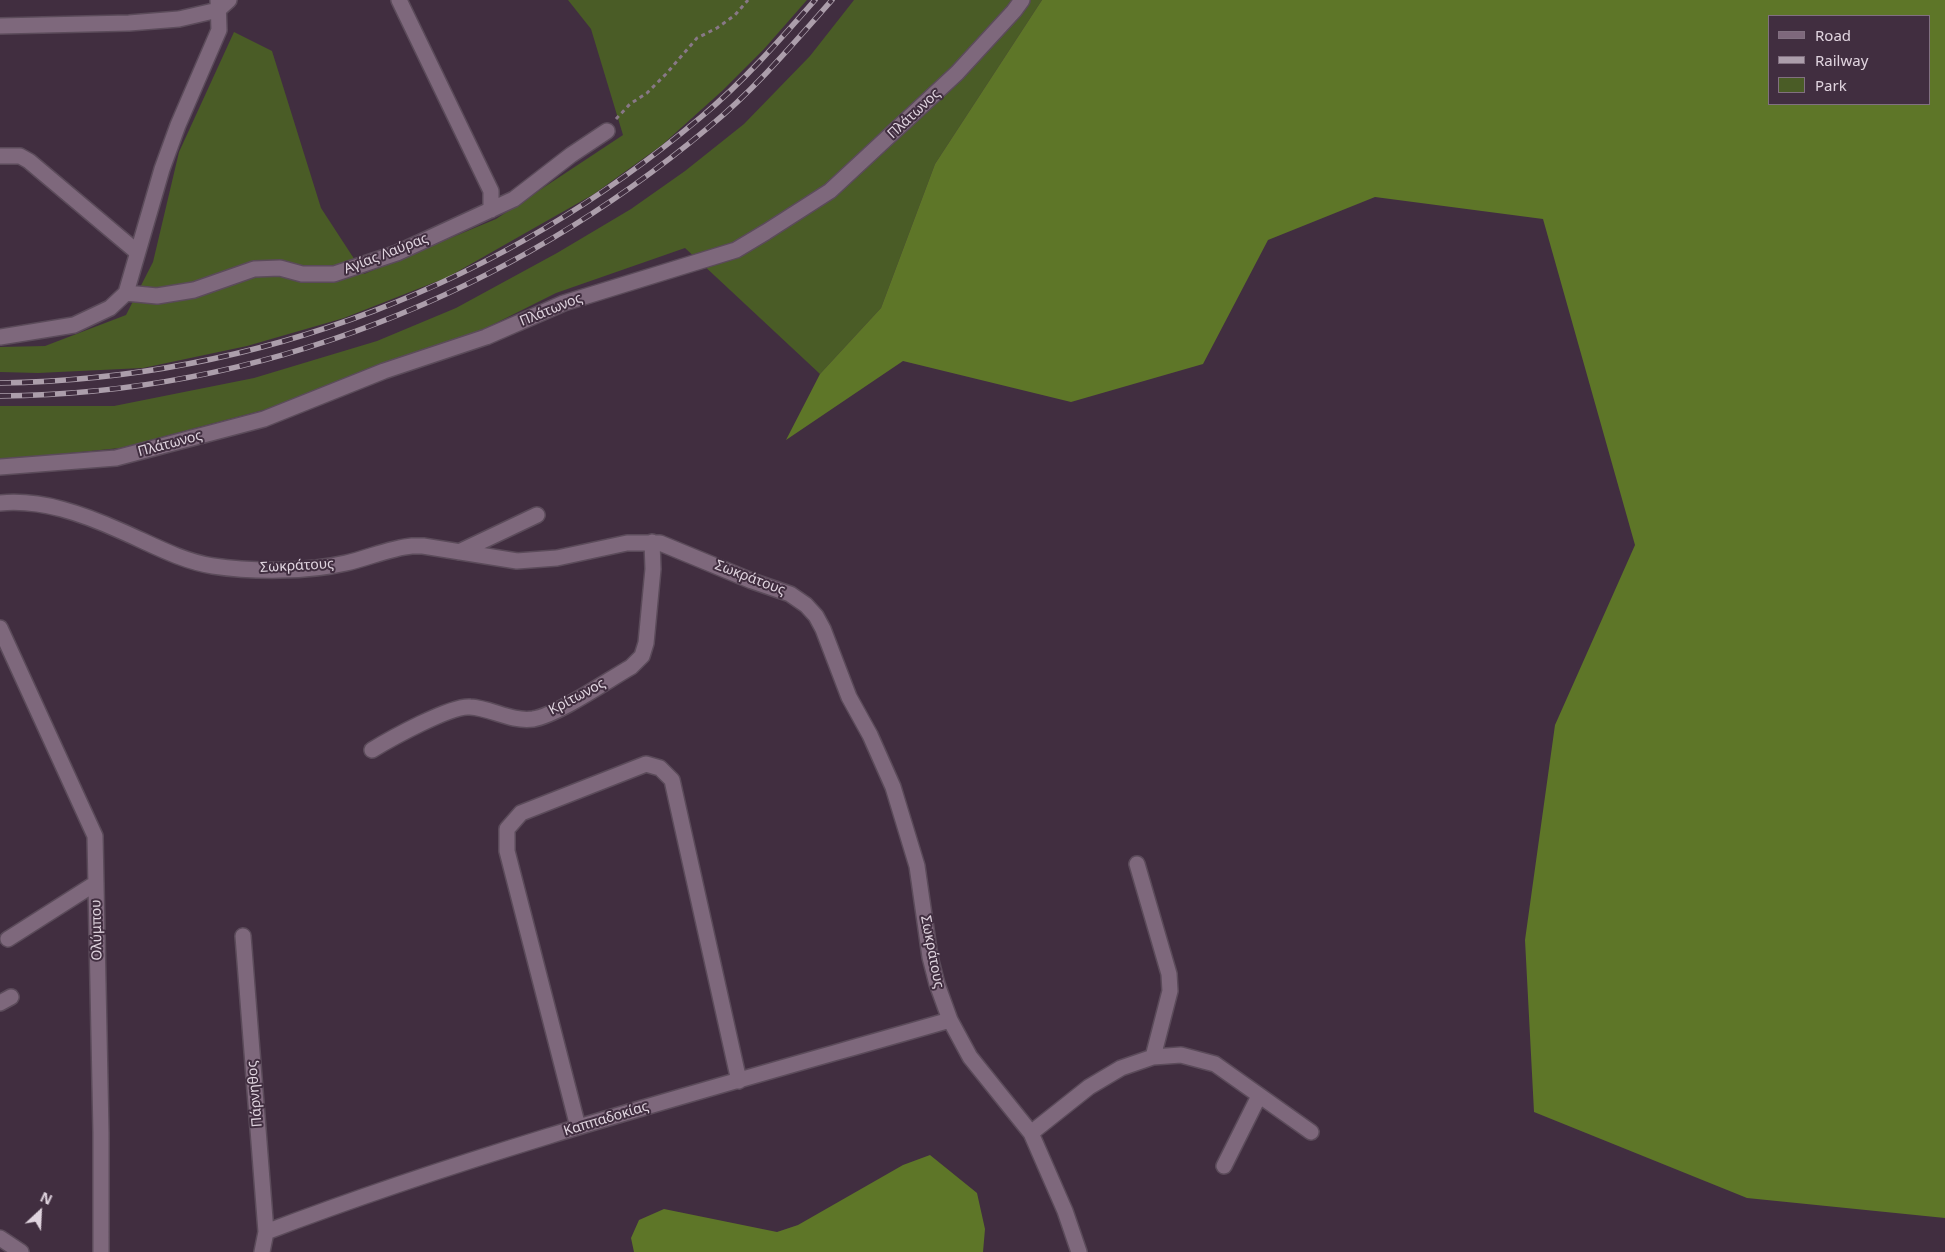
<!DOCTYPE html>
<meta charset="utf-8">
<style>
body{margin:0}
#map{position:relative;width:1945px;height:1252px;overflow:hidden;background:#412e40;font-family:"Noto Sans",sans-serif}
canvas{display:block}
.legend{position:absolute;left:1768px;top:15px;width:162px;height:90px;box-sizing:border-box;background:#412e40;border:1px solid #817080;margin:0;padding:6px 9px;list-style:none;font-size:15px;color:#e0d4df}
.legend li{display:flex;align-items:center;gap:10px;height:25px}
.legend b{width:25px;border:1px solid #817080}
.north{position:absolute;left:15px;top:1187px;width:50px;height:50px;-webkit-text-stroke:4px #412e40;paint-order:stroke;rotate:25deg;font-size:14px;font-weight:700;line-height:20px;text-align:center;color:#e0d4df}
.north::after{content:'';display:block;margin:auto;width:18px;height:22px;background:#e0d4df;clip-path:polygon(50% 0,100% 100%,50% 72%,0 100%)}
</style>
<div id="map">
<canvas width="1945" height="1252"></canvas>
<ul class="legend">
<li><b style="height:6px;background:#7e687c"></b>Road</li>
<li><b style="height:6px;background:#ac9eab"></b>Railway</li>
<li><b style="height:14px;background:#4a5c26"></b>Park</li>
</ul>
<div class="north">N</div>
</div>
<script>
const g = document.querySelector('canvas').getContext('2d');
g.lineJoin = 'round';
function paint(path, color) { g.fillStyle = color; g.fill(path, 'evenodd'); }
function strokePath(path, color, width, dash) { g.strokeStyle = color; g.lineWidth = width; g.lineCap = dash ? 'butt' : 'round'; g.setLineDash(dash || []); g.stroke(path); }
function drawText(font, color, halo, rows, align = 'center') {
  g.font = font + ' "Noto Sans",sans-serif'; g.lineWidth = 4; g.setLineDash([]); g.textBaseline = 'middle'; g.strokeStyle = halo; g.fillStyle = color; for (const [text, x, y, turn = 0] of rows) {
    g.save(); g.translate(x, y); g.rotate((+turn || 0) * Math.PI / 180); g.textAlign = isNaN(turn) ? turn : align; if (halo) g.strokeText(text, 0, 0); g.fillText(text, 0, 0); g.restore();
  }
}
paint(new Path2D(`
 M568 0H807L764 49 722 91 662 145 594 194 448 277 344 318 247 346 143 368 38 373 0 372V347L45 346 126 315 153 262 179 152 234 32 272 51 321 208 364 274 496 219 623 135 591 29Z
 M854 0H1042L935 164 881 308 820 374 685 248 556 293 484 329 267 409 120 448 0 460V406H114L254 378 377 341 456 308 557 253 631 209 685 171 744 124 810 56Z`), '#4a5c26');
paint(new Path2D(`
 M1042 0H1945V1218L1747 1198 1534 1112 1525 940 1555 725 1635 545 1543 219 1375 197 1268 240 1203 364 1071 402 903 361 786 440 820 374 881 308 935 164ZM1929 16V104H1769V16Z
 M930 1155 977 1193 985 1229 983 1252H634L631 1238 639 1220 664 1209 777 1232 798 1225 903 1165Z`), '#5e7628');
const minor = new Path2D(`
 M399 0 491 191V210
 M0 26 129 23 179 19 218 10 229 0
 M0 156H20L29 161 137 252
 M126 293 162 169 178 125 219 30 218 0
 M0 337 74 325 110 308 126 293 157 296 194 290 254 269 280 268 302 274H334L397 253 514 199 571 155 607 131
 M0 467 116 458 264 419 384 371 486 337 564 303 736 250 766 232 830 191 957 73 1014 11 1022 0
 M0 503C42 499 83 514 121 531 151 544 181 561 213 566 252 572 308 572 346 563 368 558 390 548 412 546H423L517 561 557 558 627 543H660L752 581 790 594 806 605 816 616 823 629 849 697 870 735 893 787 917 866 930 957 937 984 950 1020 970 1057 1031 1133 1065 1211 1079 1252
 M459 552 537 515
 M0 628 95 836 101 1133V1252
 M372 750C390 739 451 705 470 707 491 708 511 722 533 719 558 715 608 680 631 667L642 656 646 643 653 569 652 542
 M243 936 266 1232 262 1252
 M8 939 96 883
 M0 1003 11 997
 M1153 1057 1181 1055 1215 1064 1311 1132
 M578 1127 507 851V829L521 813 646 764 660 768 672 780 739 1081
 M1031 1133 1089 1087 1121 1068 1153 1057 1170 991 1169 974 1137 864
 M1224 1166 1259 1096
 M266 1232C489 1147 720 1086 950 1020
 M0 1238 21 1252`);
strokePath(minor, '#5b4b5a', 18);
strokePath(new Path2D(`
 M616 119 630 104 647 93 666 74 697 38 717 28 735 15 748 0`), '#887887', 3, [4, 4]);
strokePath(minor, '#7e687c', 15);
const rail = new Path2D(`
 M0 383C259 379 503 284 701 117 743 82 779 41 815 0
 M0 396C260 394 511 293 709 127 755 89 793 44 832 0`);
strokePath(rail, '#ac9eab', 5.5);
strokePath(rail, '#412e40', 4, [11]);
drawText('14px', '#e0d4df', '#412e40', [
 ["Πλάτωνος",914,114,-43],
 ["Αγίας Λαύρας",386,254,-21],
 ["Πλάτωνος",551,310,-22],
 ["Πλάτωνος",170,444,-15],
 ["Σωκράτους",297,566,-3],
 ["Σωκράτους",750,578,21],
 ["Κρίτωνος",577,697,-28],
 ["Ολύμπου",97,930,-91],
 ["Σωκράτους",932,952,79],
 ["Πάρνηθος",255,1094,-95],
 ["Καππαδοκίας",606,1119,-17]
]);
</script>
